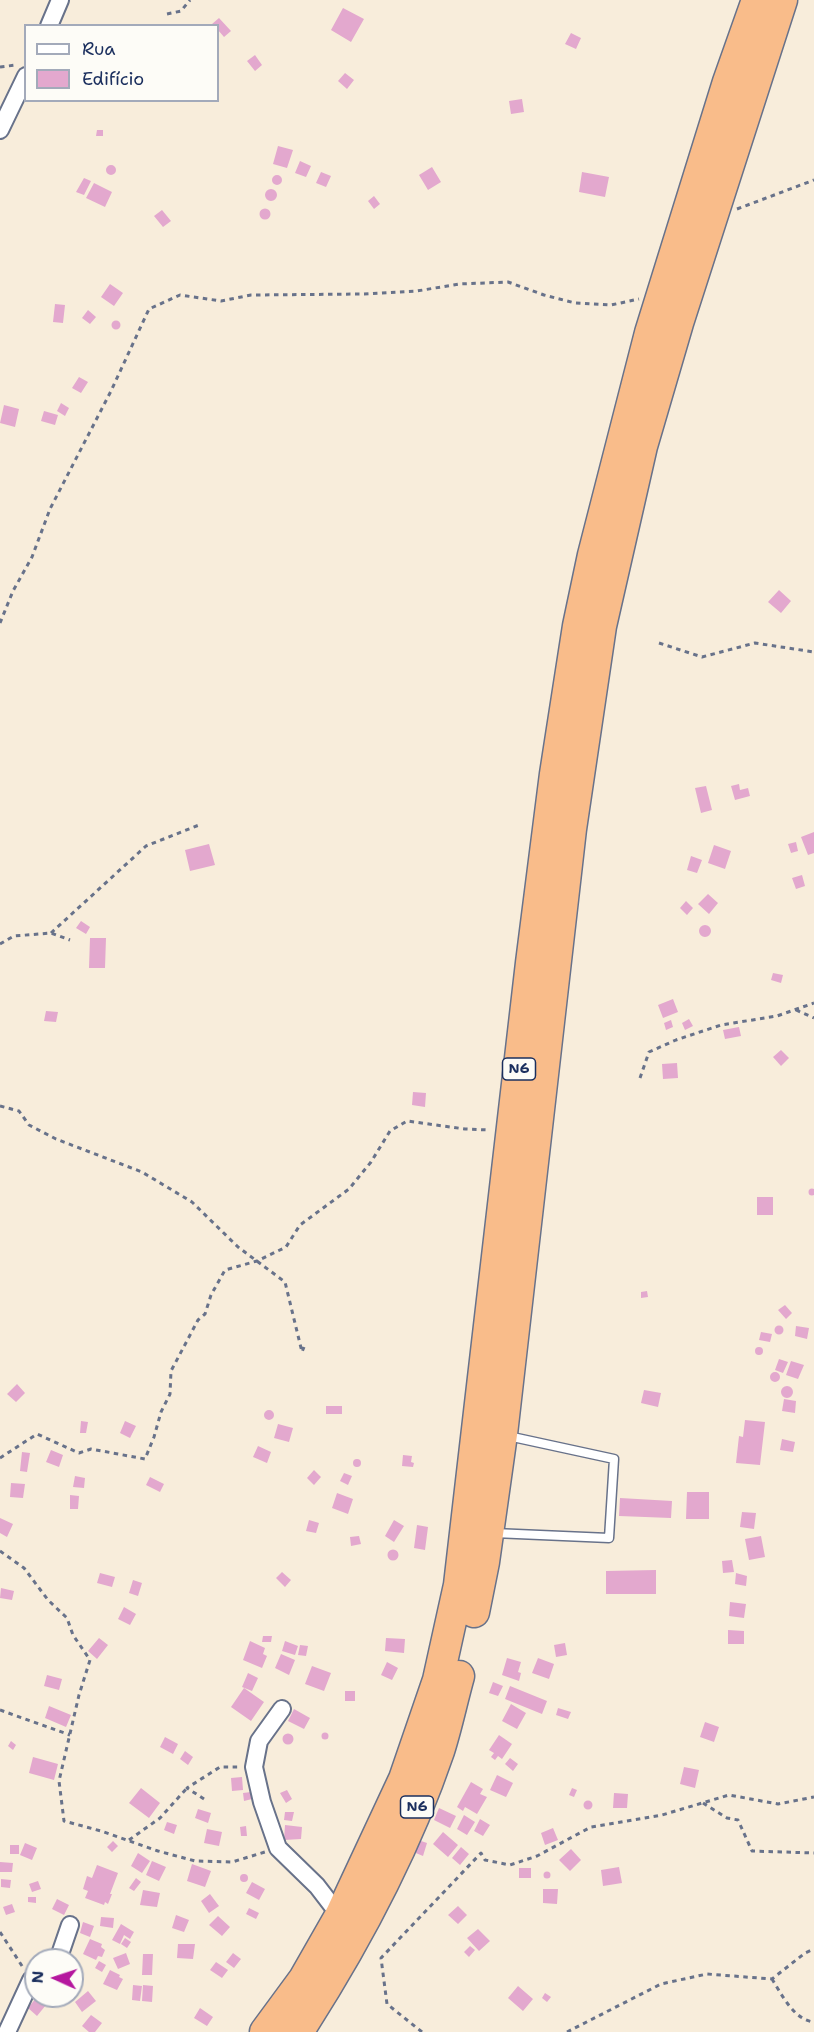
<!DOCTYPE html>
<meta charset="utf-8">
<style>
body{margin:0}
#map{position:relative;width:814px;height:2032px;overflow:hidden;background:#f8eddb;font-family:"Shantell Sans",sans-serif}
canvas{display:block}
.legend{position:absolute;left:24px;top:24px;width:195px;height:78px;box-sizing:border-box;background:#fdfcf7;border:2px solid #a3aaba;margin:0;padding:8px 10px;list-style:none;font-size:18px;color:#1b2f5e}
.legend li{display:flex;align-items:center;gap:12px;height:30px}
.legend b{width:30px;border:2px solid #a3aaba}
.north{position:absolute;left:24px;top:1948px;width:60px;height:60px;box-sizing:border-box;background:#fdfcf7;border:2px solid #a3aaba;border-radius:50%;rotate:273deg;font-size:16px;font-weight:700;line-height:24px;text-align:center;color:#1b2f5e}
.north::after{content:'';display:block;margin:auto;width:21px;height:27px;background:#b5179e;clip-path:polygon(50% 0,100% 100%,50% 72%,0 100%)}
</style>
<div id="map">
<canvas width="814" height="2032"></canvas>
<ul class="legend">
<li><b style="height:8px;background:#fff"></b>Rua</li>
<li><b style="height:16px;background:#e3a8ce"></b>Edifício</li>
</ul>
<div class="north">N</div>
</div>
<script>
const g = document.querySelector('canvas').getContext('2d');
g.lineJoin = 'round';
function paint(path, color) { g.fillStyle = color; g.fill(path, 'evenodd'); }
function strokePath(path, color, width, dash) { g.strokeStyle = color; g.lineWidth = width; g.lineCap = dash ? 'butt' : 'round'; g.setLineDash(dash || []); g.stroke(path); }
function drawText(font, color, halo, rows, align = 'center') {
  g.font = font + ' "Shantell Sans",sans-serif'; g.lineWidth = 5; g.setLineDash([]); g.textBaseline = 'middle'; g.strokeStyle = halo; g.fillStyle = color; for (const [text, x, y, turn = 0] of rows) {
    g.save(); g.translate(x, y); g.rotate((+turn || 0) * Math.PI / 180); g.textAlign = isNaN(turn) ? turn : align; if (halo) g.strokeText(text, 0, 0); g.fillText(text, 0, 0); g.restore();
  }
}
paint(new Path2D(`
 M343 8 364 19 351 42 331 30Z
 M219 18 231 31 224 37 218 30V26L212 24Z
 M571 33 581 38 576 49 565 44Z
 M255 55 262 65 255 71 247 61Z
 M345 73 354 80 347 89 338 81Z
 M522 99 524 112 511 114 509 101Z
 M97 130H103V136H96Z
 M278 146 293 150 287 168 273 164Z
 M300 161 311 166 306 177 295 173Z
 M106 170a5 5 0 1 1 10 0a5 5 0 1 1-10 0Z
 M432 167 441 182 428 190 419 175Z
 M321 172 331 176 326 187 316 183Z
 M582 172 609 177 605 197 579 192Z
 M272 180a5 5 0 1 1 10 0a5 5 0 1 1-10 0Z
 M84 178 91 181 84 195 76 192Z
 M94 183 112 192 105 207 86 198Z
 M265 195a6 6 0 1 1 12 0a6 6 0 1 1-12 0Z
 M374 196 380 204 374 209 368 201Z
 M259.5 214a5.5 5.5 0 1 1 11 0a5.5 5.5 0 1 1-11 0Z
 M162 210 171 221 163 227 154 216Z
 M110 284 123 293 114 306 101 297Z
 M55 304 65 305 63 323 53 322Z
 M88 310 96 317 90 324 82 318Z
 M111.5 325a4.5 4.5 0 1 1 9 0a4.5 4.5 0 1 1-9 0Z
 M79 377 88 382 81 393 72 388Z
 M61 403 69 408 65 416 57 411Z
 M4 405 19 409 15 427 0 423Z
 M44 411 58 415 55 425 41 421Z
 M779 590 791 601 781 613 768 602Z
 M739 784 740 790 748 788 750 796 735 800 731 786Z
 M706 786 712 810 701 813 695 788Z
 M814 832V853L808 855 801 837Z
 M796 842 798 851 791 853 788 844Z
 M209 844 215 865 190 871 185 850Z
 M714 845 731 851 725 869 708 863Z
 M691 856 702 860 697 873 687 870Z
 M802 875 805 886 796 889 792 878Z
 M708 894 718 903 709 914 698 904Z
 M686 901 693 908 687 915 680 908Z
 M81 921 90 927 86 934 76 928Z
 M699 931a6 6 0 1 1 12 0a6 6 0 1 1-12 0Z
 M90 938H106L105 968H89Z
 M773 973 783 975 781 983 771 980Z
 M673 999 678 1012 663 1018 658 1005Z
 M46 1011 58 1012 56 1022 44 1021Z
 M689 1019 693 1026 685 1030 682 1023Z
 M671 1020 673 1027 666 1030 664 1023Z
 M739 1027 741 1036 725 1039 723 1030Z
 M781 1050 789 1058 781 1066 773 1057Z
 M677 1063 678 1078 663 1079 662 1064Z
 M413 1092 426 1093 425 1107 412 1105Z
 M808.5 1192a3.5 3.5 0 1 1 7 0a3.5 3.5 0 1 1-7 0Z
 M757 1197H773V1215H757Z
 M647 1291 648 1297 641 1298V1292Z
 M785 1305 792 1313 786 1319 778 1310Z
 M774.5 1330a4.5 4.5 0 1 1 9 0a4.5 4.5 0 1 1-9 0Z
 M796 1326 809 1328 807 1339 795 1336Z
 M761 1332 772 1334 770 1342 759 1340Z
 M755 1351a4 4 0 1 1 8 0a4 4 0 1 1-8 0Z
 M779 1359 788 1362 783 1373 775 1370Z
 M791 1361 804 1365 798 1379 786 1375Z
 M770 1377a5 5 0 1 1 10 0a5 5 0 1 1-10 0Z
 M17 1384 25 1393 16 1402 7 1394Z
 M781 1392a6 6 0 1 1 12 0a6 6 0 1 1-12 0Z
 M644 1390 661 1393 658 1407 641 1403Z
 M784 1399 796 1401 795 1413 782 1411Z
 M326 1406H342V1414H326Z
 M264 1415a5 5 0 1 1 10 0a5 5 0 1 1-10 0Z
 M745 1420 765 1422 760 1465 736 1463 739 1436 743 1437Z
 M81 1421 88 1422 86 1433H80Z
 M125 1421 136 1426 130 1438 120 1433Z
 M278 1424 293 1428 289 1442 274 1438Z
 M782 1439 795 1442 793 1452 780 1450Z
 M258 1446 271 1452 267 1463 253 1457Z
 M51 1450 63 1455 59 1467 46 1462Z
 M22 1452 30 1453 27 1472 20 1471Z
 M403 1455 412 1456 411 1462 414 1463 413 1467 402 1466Z
 M353 1463a4 4 0 1 1 8 0a4 4 0 1 1-8 0Z
 M314 1470 321 1477 314 1485 307 1478Z
 M344 1473 352 1476 348 1485 340 1481Z
 M75 1476 85 1478 84 1488 73 1487Z
 M150 1477 164 1484 160 1492 146 1485Z
 M11 1483 25 1484 23 1498 10 1497Z
 M687 1492H709V1519H686Z
 M337 1493 353 1499 348 1514 332 1508Z
 M70 1495 79 1496 78 1509H70Z
 M620 1498 672 1501 671 1518 619 1516Z
 M742 1512 756 1513 754 1529 740 1527Z
 M0 1518 13 1524 7 1537 0 1533Z
 M309 1520 319 1523 316 1533 306 1531Z
 M394 1520 404 1526 394 1542 385 1536Z
 M417 1525 428 1527 425 1550 414 1548Z
 M359 1536 361 1544 351 1546 350 1537Z
 M761 1536 765 1557 749 1560 745 1539Z
 M387.5 1555a5.5 5.5 0 1 1 11 0a5.5 5.5 0 1 1-11 0Z
 M732 1560 734 1572 723 1573 722 1561Z
 M656 1570V1594H606V1571Z
 M282 1572 291 1580 285 1587 276 1578Z
 M100 1573 115 1577 112 1587 97 1583Z
 M736 1573 747 1576 746 1586 735 1584Z
 M133 1580 142 1583 138 1596 129 1593Z
 M1 1588 14 1591 12 1600 0 1598Z
 M730 1602 746 1604 744 1618 729 1616Z
 M124 1607 136 1614 130 1625 118 1619Z
 M728 1630 744 1631V1644H728Z
 M263 1636H272L271 1642H262Z
 M99 1638 108 1645 97 1659 88 1651Z
 M386 1638 405 1639 404 1653 385 1651Z
 M250 1641 265 1648 263 1654 267 1656 262 1668 243 1660Z
 M285 1641 298 1646 295 1655 282 1651Z
 M565 1643 567 1655 556 1657 554 1645Z
 M300 1645 308 1646 306 1656 298 1655Z
 M281 1654 295 1660 289 1675 275 1668Z
 M507 1658 521 1662 518 1672 521 1673 519 1681 502 1675Z
 M538 1658 554 1664 549 1679 532 1673Z
 M387 1662 398 1668 392 1680 381 1675Z
 M312 1666 331 1673 324 1691 305 1684Z
 M248 1673 258 1678 252 1691 242 1687Z
 M47 1675 62 1679 59 1690 44 1686Z
 M493 1682 503 1686 498 1696 489 1693Z
 M510 1686 547 1701 542 1714 505 1699Z
 M244 1688 264 1702 251 1721 231 1707Z
 M345 1691H355V1701H345Z
 M511 1704 526 1713 517 1729 502 1721Z
 M49 1706 71 1715 66 1727 45 1718Z
 M558 1708 571 1712 568 1719 556 1715Z
 M294 1709 310 1718 304 1729 288 1721Z
 M705 1722 719 1727 714 1742 700 1737Z
 M321.5 1736a3.5 3.5 0 1 1 7 0a3.5 3.5 0 1 1-7 0Z
 M282.5 1739a5.5 5.5 0 1 1 11 0a5.5 5.5 0 1 1-11 0Z
 M499 1735 512 1744 502 1759 498 1756 495 1760 491 1757 494 1753 489 1750Z
 M165 1737 178 1744 173 1754 160 1747Z
 M11 1741 16 1745 13 1750 8 1746Z
 M185 1751 193 1757 188 1765 180 1759Z
 M33 1757 58 1764 54 1780 29 1773Z
 M510 1758 518 1764 513 1771 505 1764Z
 M684 1767 699 1770 695 1788 680 1784Z
 M497 1775 513 1783 506 1797 490 1790Z
 M242 1777 243 1790 232 1791 231 1778Z
 M471 1782 483 1789 480 1794 487 1797 477 1814 465 1807 463 1811 457 1807Z
 M141 1788 160 1803 149 1818 129 1803Z
 M572 1788 577 1790 574 1797 569 1795Z
 M287 1790 292 1799 286 1803 280 1793Z
 M251 1792 252 1799 244 1801 243 1793Z
 M614 1793 628 1794 627 1808H613Z
 M583.5 1805a4.5 4.5 0 1 1 9 0a4.5 4.5 0 1 1-9 0Z
 M439 1808 456 1816 450 1828 434 1820Z
 M198 1809 211 1813 208 1823 195 1818Z
 M285 1812H294L292 1821 284 1820Z
 M464 1815 475 1822 467 1835 457 1829Z
 M480 1819 490 1825 483 1836 474 1831Z
 M167 1822 177 1825 174 1834 164 1830Z
 M285 1825 302 1827 301 1839 284 1840Z
 M246 1826 247 1836H241L240 1827Z
 M553 1828 558 1840 545 1845 541 1833Z
 M207 1829 222 1832 219 1846 204 1843Z
 M443 1832 458 1845 448 1857 433 1844Z
 M415 1839 427 1843 423 1856 411 1851Z
 M113 1841 118 1846 112 1852 107 1847Z
 M25 1843 37 1848 32 1860 20 1855Z
 M10 1845H19V1854H10Z
 M461 1847 469 1854 460 1865 452 1858Z
 M571 1849 581 1860 570 1871 559 1860Z
 M138 1853 150 1861 142 1873 131 1866Z
 M152 1861 166 1867 159 1881 146 1875Z
 M0 1862 13 1863 12 1872H0Z
 M192 1864 211 1871 205 1887 187 1881Z
 M97 1865 118 1873 110 1894H112L108 1904 105 1902 104 1905 85 1898 88 1891 83 1889 87 1876 92 1878Z
 M619 1867 622 1883 603 1886 601 1870Z
 M519 1868H531V1878H519Z
 M543.5 1875a3.5 3.5 0 1 1 7 0a3.5 3.5 0 1 1-7 0Z
 M240 1878a4 4 0 1 1 8 0a4 4 0 1 1-8 0Z
 M136 1878 141 1882 134 1891 129 1888Z
 M1 1879 11 1880 10 1888 1 1887Z
 M38 1881 41 1889 32 1892 29 1884Z
 M252 1882 265 1889 259 1900 246 1893Z
 M543 1889H558L557 1904 543 1903Z
 M143 1890 160 1893 157 1907 140 1905Z
 M210 1894 219 1906 209 1913 201 1901Z
 M28 1897H36V1903L28 1902Z
 M57 1899 69 1905 64 1915 52 1909Z
 M12 1904 15 1912 6 1915 3 1907Z
 M458 1906 467 1915 458 1924 448 1915Z
 M249 1908 259 1913 256 1919 246 1914Z
 M176 1915 189 1920 184 1932 172 1928Z
 M218 1916 230 1927 222 1936 209 1925Z
 M101 1917 114 1918 113 1928 100 1926Z
 M83 1922 94 1926 90 1937 80 1933Z
 M121 1924 134 1932 130 1939 124 1935 120 1944 112 1940Z
 M478 1929 490 1941 479 1951 467 1938Z
 M125 1938 131 1942 127 1948 121 1944Z
 M90 1939 102 1944 101 1947 105 1950 102 1957 98 1956 96 1960 83 1954Z
 M178 1944H195L193 1959 177 1958Z
 M470 1946 475 1950 469 1957 464 1952Z
 M126 1953 130 1964 118 1969 113 1958Z
 M233 1953 241 1959 234 1968 226 1962Z
 M143 1954H153L152 1975H142Z
 M99 1961 106 1965 102 1972 95 1968Z
 M216 1962 228 1970 222 1978 210 1970Z
 M110 1970 120 1975 119 1977 123 1979 117 1990 103 1984Z
 M133 1985 142 1986 140 2001 132 2000Z
 M143 1985 153 1986 152 2002 142 2001Z
 M518 1986 533 1999 523 2011 508 1998Z
 M88 1991 96 2001 82 2012 75 2002Z
 M545 1993 551 1997 547 2002 542 1998Z
 M36 1998 46 2005 37 2016 28 2008Z
 M200 2008 213 2017 207 2026 194 2018Z
 M91 2015 102 2023 95 2032H89L82 2026Z`), '#e3a8ce');
const lane = new Path2D(`
 M494 1533 609 1538 614 1459 508 1436`);
const street = new Path2D(`
 M49 26 60 0
 M0 130 26 76
 M282 1709 259 1741 254 1767 262 1802 278 1848 317 1886 340 1916
 M58 1960 70 1925
 M7 2032 31 1980 36 1978`);
const highway = new Path2D(`
 M474 1612 484 1562 502 1434 571 829 601 626 642 446 678 323 782 0
 M265 2032 304 1979 340 1916 404 1779 438 1680 459 1585 531 963 555 774 578 626 593 555 650 333 728 82 757 0
 M298 2032C355 1944 405 1851 439 1751 447 1726 452 1701 459 1676`);
strokePath(lane, '#68728a', 11);
strokePath(street, '#68728a', 20);
strokePath(highway, '#68728a', 33);
strokePath(new Path2D(`
 M167 14 181 11 190 0
 M0 67 16 65
 M737 209 814 180
 M0 623 13 591 32 557 50 509 111 391 149 309 180 295 221 301 251 295 364 294 417 291 459 284 508 282 544 295 575 303 611 305 639 299
 M659 643 702 657 755 643 814 652
 M51 933 146 846 199 825
 M0 944 14 936 51 933 70 940
 M796 1010 814 1018
 M640 1078 649 1052 676 1040 721 1025 777 1016 814 1003
 M0 1106 19 1111 29 1125 56 1139 142 1172 192 1202 238 1247 285 1282 302 1352 304 1347
 M0 1458 37 1434 79 1453 91 1449 145 1459 154 1437 161 1412 170 1394 171 1371 198 1320 205 1314 211 1295 225 1270 257 1261 286 1247 300 1225 349 1189 371 1162 390 1131 407 1121 465 1129 490 1130
 M0 1551 24 1568 48 1600 67 1618 73 1635 90 1660 79 1695 59 1781 64 1821 101 1831 158 1851 195 1861 232 1862 265 1852
 M0 1710 70 1735
 M204 1799 187 1788 220 1767H240
 M703 1803 727 1818 738 1820 752 1851 814 1853
 M129 1840 160 1818 187 1788
 M0 1932 24 1969
 M772 1979C782 1995 794 2020 814 2022
 M422 2032 387 2004 381 1958 481 1853 485 1860 510 1865 537 1856 591 1827 662 1815 729 1795 778 1804 814 1797
 M567 2032 661 1984 707 1974 772 1979 805 1953 814 1949`), '#68728a', 3, [4.5, 4.5]);
strokePath(lane, '#fff', 8);
strokePath(street, '#fff', 16);
strokePath(highway, '#f9bc8a', 30);
for (const [x, y, w] of [
 [519,1069,33],
 [417,1807,33]
]) { const box = new Path2D(); box.roundRect(x - w / 2, y - 11, w, 22, 4.5); g.fillStyle = '#fdfcf7'; g.fill(box); strokePath(box, '#1b2f5e', 1.5); }
drawText('bold 14px', '#1b2f5e', null, [
 ["N6",519,1069],
 ["N6",417,1807]
]);
</script>
